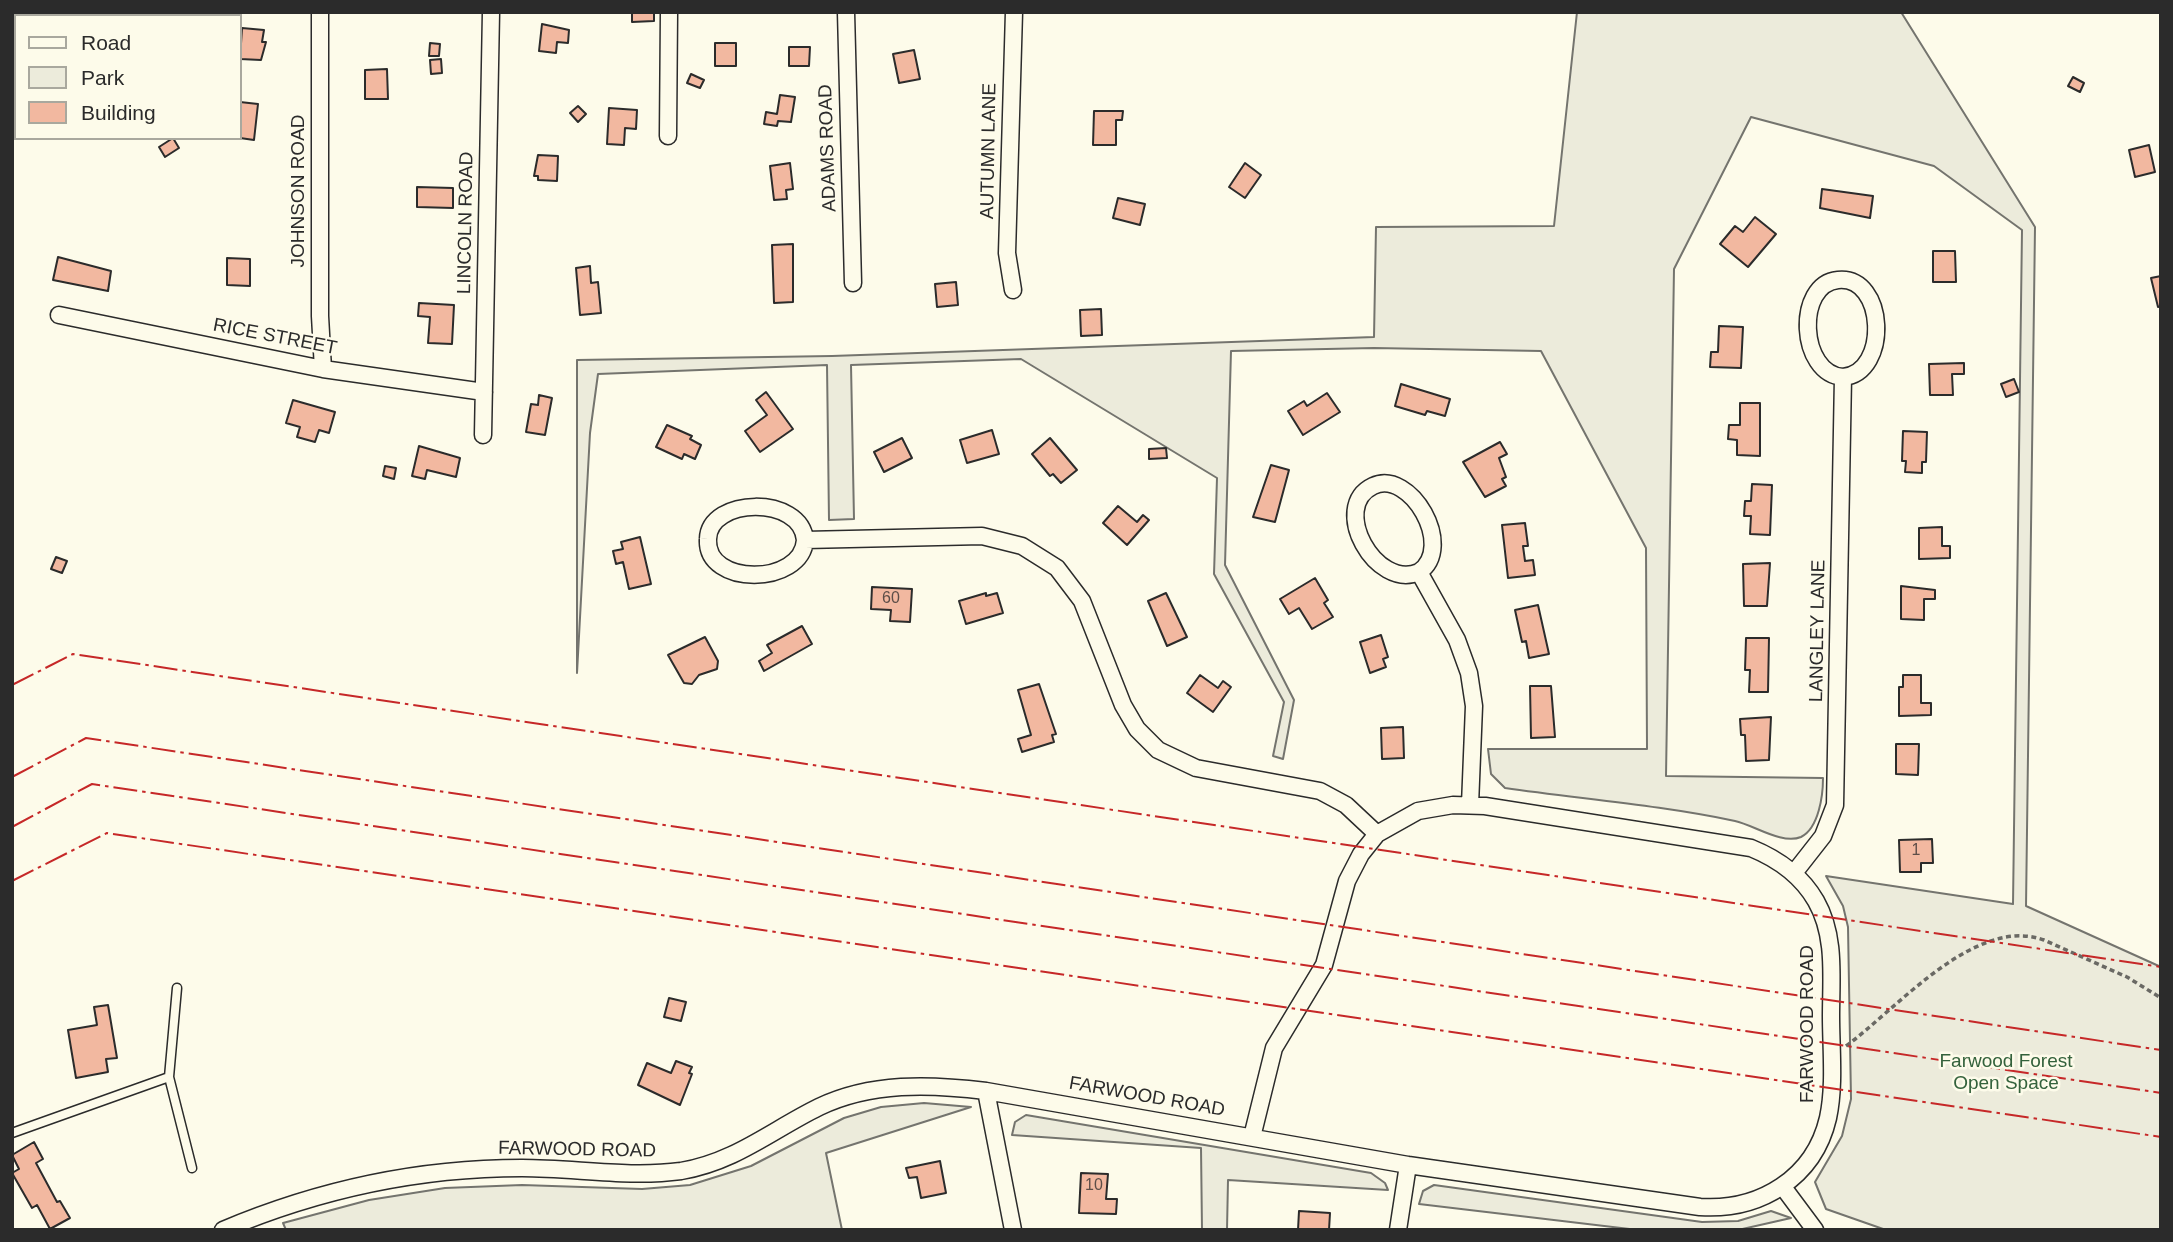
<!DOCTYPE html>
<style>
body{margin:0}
#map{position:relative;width:2173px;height:1242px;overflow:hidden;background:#fdfbea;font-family:Helvetica,sans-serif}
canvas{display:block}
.frame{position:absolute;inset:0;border:14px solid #2b2b2b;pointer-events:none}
.legend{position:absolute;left:14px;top:14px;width:228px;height:126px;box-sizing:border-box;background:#fdfbea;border:2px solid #a9a89e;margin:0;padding:9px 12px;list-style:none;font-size:21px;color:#2b2b2b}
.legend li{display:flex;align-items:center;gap:14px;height:35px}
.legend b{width:35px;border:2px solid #a9a89e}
</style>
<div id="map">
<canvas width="2173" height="1242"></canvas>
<div class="frame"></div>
<ul class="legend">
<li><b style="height:9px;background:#fdfbea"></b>Road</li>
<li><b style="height:19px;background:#ecebdb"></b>Park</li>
<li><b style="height:19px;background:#f2b8a0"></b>Building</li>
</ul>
</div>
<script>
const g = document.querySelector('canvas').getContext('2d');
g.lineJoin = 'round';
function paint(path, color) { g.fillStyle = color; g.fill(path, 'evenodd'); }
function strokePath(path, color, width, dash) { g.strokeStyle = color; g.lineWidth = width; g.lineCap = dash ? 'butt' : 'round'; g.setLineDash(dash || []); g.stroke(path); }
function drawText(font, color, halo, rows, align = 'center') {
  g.font = font + ' Helvetica,sans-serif'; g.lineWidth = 5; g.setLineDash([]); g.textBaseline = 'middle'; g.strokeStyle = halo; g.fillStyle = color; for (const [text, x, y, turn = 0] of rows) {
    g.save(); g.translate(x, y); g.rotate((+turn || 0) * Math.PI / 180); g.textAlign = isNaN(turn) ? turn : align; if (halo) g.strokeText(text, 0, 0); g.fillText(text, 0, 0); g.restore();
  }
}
const green = new Path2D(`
 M1577 12H1901L2035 227 2026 906 2161 967V1230H1886L1826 1209 1815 1182 1842 1136 1851 1099 1848 927 1843 906 1826 876 2013 904 2022 230 1934 166 1751 117 1674 269 1666 776 1823 778C1823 795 1819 828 1801 837 1782 845 1754 825 1735 821 1659 805 1581 799 1505 788L1491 774 1488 749H1647L1646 548 1541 351 1374 348 1231 351 1225 565 1294 700 1283 759 1273 756 1284 702 1214 574 1217 478 1021 359 851 365 854 519 829 520 827 365 598 374 590 433 577 673V360L832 356 1374 337 1376 227 1554 226Z
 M924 1103 971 1107 826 1153 842 1230H286L283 1223 369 1200 445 1188 522 1185 642 1189 690 1185 751 1166 844 1118 881 1107Z
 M1026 1115 1371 1173 1385 1183 1388 1190 1228 1180 1227 1230H1202L1201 1148 1012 1135 1015 1122Z
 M1434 1185 1702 1222 1738 1221 1771 1211 1791 1218 1738 1230H1638L1419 1204 1423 1191Z`);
paint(green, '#ecebdb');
strokePath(green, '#74746e', 2);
const building = new Path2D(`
 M654 12V21L632 22V13L617 12Z
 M542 24 569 30 568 43 557 42 556 53 539 51Z
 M242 28 264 30 262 42H266L261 60 240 59Z
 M430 43 440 44 439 56H429Z
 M715 43H736V66H715Z
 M789 47H810L809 66H789Z
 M914 50 920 79 899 83 893 54Z
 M441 59 442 73 431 74 430 60Z
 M387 69 388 99H365V70Z
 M691 74 704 80 700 88 687 83Z
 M2073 77 2084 83 2080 92 2068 86Z
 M780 95 795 97 791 122 778 121 777 126 764 124 766 112 777 114Z
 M240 102 258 104 254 140 240 138Z
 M578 106 586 114 578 122 570 113Z
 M609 108 637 110 636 129 625 128 624 145 607 144Z
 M1094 111H1123L1122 120H1116V145H1093Z
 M173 138 179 148 165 157 159 147Z
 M2149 145 2155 172 2135 177 2129 150Z
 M538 155 558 156 557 181 538 180V176H534Z
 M790 163 793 189 786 190 787 199 774 200 770 166Z
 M1245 163 1261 175 1245 198 1229 187Z
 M417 187 453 188V208L417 207Z
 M1822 189 1873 196 1870 218 1820 208Z
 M1118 198 1145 204 1140 225 1113 218Z
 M1755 217 1776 234 1748 267 1720 244 1735 226 1743 232Z
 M793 244V302L774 303 772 245Z
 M1933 251H1955L1956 282H1933Z
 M58 257 111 271 108 291 53 280Z
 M227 258 250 259V286L227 285Z
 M590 266 591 283 598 282 601 313 580 315 576 268Z
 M2161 276V306L2158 307 2151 278Z
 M956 282 958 305 937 307 935 284Z
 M419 303 454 305 452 344 428 343 430 317 418 316Z
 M1101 309 1102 335 1081 336 1080 310Z
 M1719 326 1743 327 1741 368 1710 367 1711 352H1718Z
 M1964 363V374H1952L1953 395H1930L1929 364Z
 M2014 379 2019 392 2006 397 2001 384Z
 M1401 384 1450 399 1445 416 1427 411 1425 415 1395 406Z
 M766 392 793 429 760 452 745 431 767 415 756 400Z
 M1327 393 1340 412 1303 435 1288 411 1304 401 1307 406Z
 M539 395 552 398 545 435 526 432 531 404 538 405Z
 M293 400 335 412 329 433 319 430 315 442 297 437 300 427 286 423Z
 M1740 403H1760V456L1737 455V440L1728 439 1729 425H1740Z
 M667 425 692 436 690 439 701 445 695 459 684 454 682 459 656 447Z
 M992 430 999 454 967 463 960 440Z
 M1903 431 1927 432 1926 462H1922V473L1905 472 1906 461H1902Z
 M902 438 912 458 884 472 874 452Z
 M1050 438 1077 470 1061 483 1053 474 1050 476 1032 454Z
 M1500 442 1507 454 1499 458 1506 477 1502 479 1506 486 1485 497 1463 462Z
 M419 446 460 458 456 477 427 470 425 479 412 476Z
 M1166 448 1167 458 1149 459V449Z
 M1271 465 1289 470 1275 522 1253 517Z
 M385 466 396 468 394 479 383 476Z
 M1752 484 1772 485 1770 535 1750 534 1751 516H1744L1745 501H1751Z
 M1118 506 1137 522 1143 515 1149 520 1127 545 1103 523Z
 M1525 523 1528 546H1523L1525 561 1533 560 1535 575 1508 578 1502 525Z
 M1942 527V546H1950V558L1919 559V528Z
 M640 537 651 584 629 589 623 562 616 564 613 551 623 549 621 542Z
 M56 557 67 561 62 573 51 569Z
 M1770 563 1767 606H1744L1743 564Z
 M1315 578 1328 600 1324 603 1333 617 1312 629 1299 608 1289 614 1280 599Z
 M1901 586 1935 590V599H1924V620L1901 619Z
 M872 587 912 589 910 622 890 621 891 610 871 609Z
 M986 593V596L997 593 1003 613 966 624 959 601Z
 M1166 593 1187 637 1167 646 1148 601Z
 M1538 605 1549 654 1529 658 1526 641 1522 642 1515 610Z
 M802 626 812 644 764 671 759 661 772 653 767 645Z
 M1381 635 1388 657 1383 659 1386 667 1370 673 1360 642Z
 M705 637 718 661 717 669 699 675 692 684 684 683 668 655Z
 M1746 638H1769L1768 692H1749L1750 670H1745Z
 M1200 675 1218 688 1223 681 1231 687 1213 712 1187 693Z
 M1903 675H1921V703H1931V715L1899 716V687H1903Z
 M1039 684 1056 734 1052 735 1054 742 1022 752 1018 739 1031 735 1018 690Z
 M1530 686H1551L1555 737 1531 738Z
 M1771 717 1769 760 1746 761 1745 735H1741L1740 719Z
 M1403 727 1404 758 1382 759 1381 728Z
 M1896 744H1919L1918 775 1896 774Z
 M1932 839 1933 863H1921V872H1900L1899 840Z
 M669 998 686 1002 681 1021 664 1017Z
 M108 1005 117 1058 106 1059 108 1072 76 1078 68 1030 97 1025 94 1007Z
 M676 1061 692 1067 689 1073 692 1074 680 1105 638 1085 647 1063 671 1073Z
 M34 1142 43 1159 36 1163 57 1202 60 1201 70 1218 50 1229 37 1205 32 1208 12 1173 19 1169 12 1155Z
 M940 1161 946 1193 921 1198 917 1177 909 1178 906 1168Z
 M1081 1173 1108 1174 1106 1199H1117L1116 1214 1079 1213Z
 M1299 1211 1330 1213 1329 1230H1298Z`);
paint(building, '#f2b8a0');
strokePath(building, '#2b2b2b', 2);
const lane = new Path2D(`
 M169 1077 177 988
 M12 1133 169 1077 192 1168`);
const street = new Path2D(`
 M320 12V316L323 369
 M846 12 853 283
 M668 136 669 12
 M1013 290 1007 253 1014 12
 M59 315 323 369 484 392
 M483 435 491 12
 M805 540C802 586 705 587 708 539 709 497 801 495 805 540L982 536 1022 546 1057 568 1082 601 1123 705 1137 729 1158 750 1196 768 1320 791 1346 805 1377 834
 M1419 572C1376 591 1329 507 1373 486 1410 468 1456 547 1419 572L1457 640 1469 673 1474 706 1470 805
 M1794 873 1823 836 1835 805 1843 377C1890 373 1886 275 1838 280 1795 284 1799 374 1843 377
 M986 1091 1013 1230
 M1783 1187 1815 1230
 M223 1230C320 1189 417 1168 522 1168 575 1168 628 1178 681 1171 735 1162 772 1130 819 1107 871 1082 930 1084 986 1091L1408 1165 1700 1207C1760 1211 1814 1178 1828 1118 1835 1086 1831 1049 1831 1016 1831 977 1836 936 1816 901 1801 875 1778 859 1751 848L1485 806 1453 805 1418 811 1377 834 1361 854 1347 881 1324 965 1274 1048 1252 1137
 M1398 1230 1408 1165`);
strokePath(lane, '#2b2b2b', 11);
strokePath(street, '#2b2b2b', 19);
strokePath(new Path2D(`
 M1846 1046C1897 1009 1975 915 2044 940L2127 977 2161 998`), '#6a6964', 3.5, [5, 3.5]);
strokePath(lane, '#fdfbea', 8);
strokePath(street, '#fdfbea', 16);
strokePath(new Path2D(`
 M12 685 73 654 2161 967
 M12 777 86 738 2161 1050
 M12 827 92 784 2161 1093
 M12 881 107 833 2161 1137`), '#c62828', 2, [24, 5, 3.5, 5]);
drawText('16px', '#5d4e48', null, [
 ["60",891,599],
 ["1",1916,851],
 ["10",1094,1186]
]);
drawText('19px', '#2b2b2b', '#fdfbea', [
 ["ADAMS ROAD",828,148,-92],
 ["AUTUMN LANE",989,151,-89],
 ["JOHNSON ROAD",299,191,-90],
 ["LINCOLN ROAD",466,223,-89],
 ["RICE STREET",275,337,11],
 ["LANGLEY LANE",1818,631,-89],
 ["FARWOOD ROAD",1808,1024,-90],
 ["FARWOOD ROAD",1147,1097,10],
 ["FARWOOD ROAD",577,1150,1]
]);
drawText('19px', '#34623c', '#fdfbea', [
 ["Farwood Forest",2006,1062],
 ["Open Space",2006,1084]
]);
</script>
